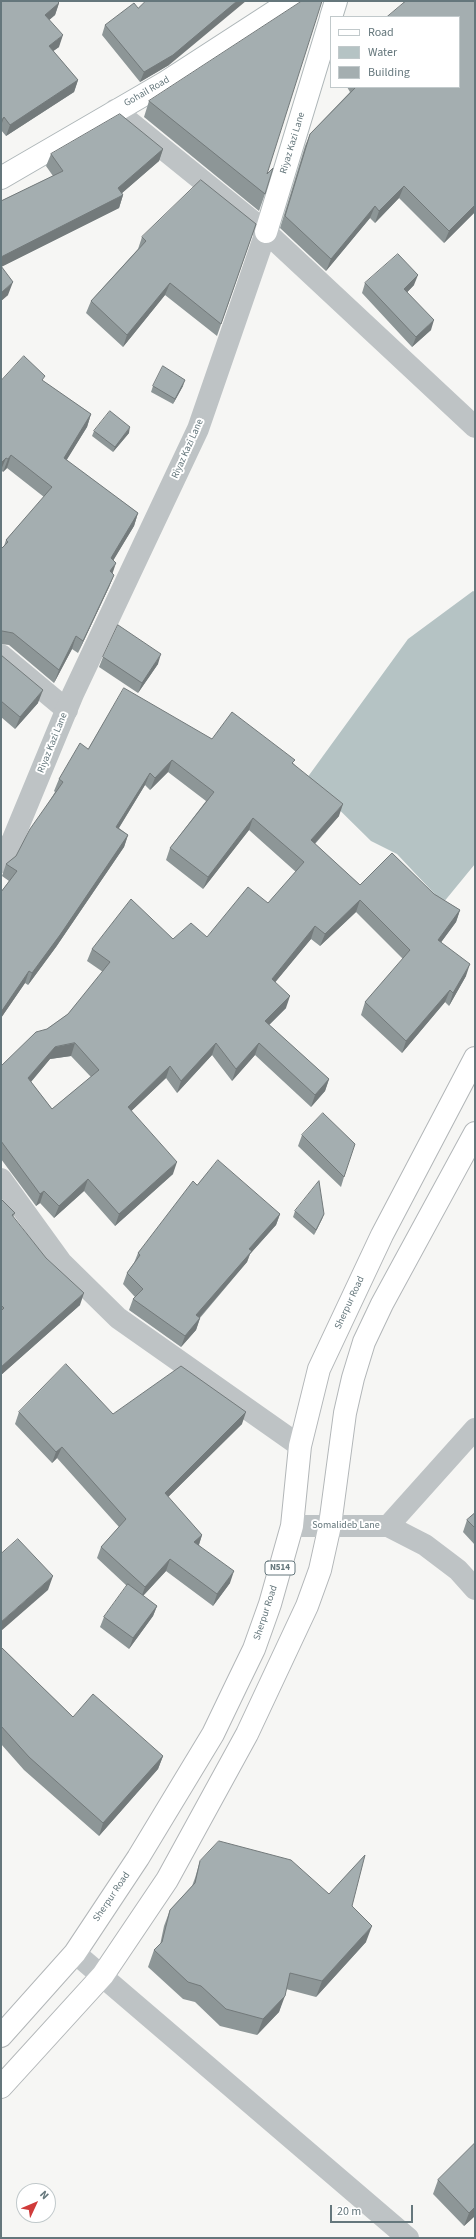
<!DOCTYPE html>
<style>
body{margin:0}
#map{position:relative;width:476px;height:2239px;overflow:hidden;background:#f6f6f4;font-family:"Source Sans 3",sans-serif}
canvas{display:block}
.frame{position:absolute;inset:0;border:2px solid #65777c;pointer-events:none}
.legend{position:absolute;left:330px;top:16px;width:130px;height:72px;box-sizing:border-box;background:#fff;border:1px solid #c1c9cb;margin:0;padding:5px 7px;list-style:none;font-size:12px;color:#65777c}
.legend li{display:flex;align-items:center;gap:8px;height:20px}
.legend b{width:20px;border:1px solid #c1c9cb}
.north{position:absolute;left:16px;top:2183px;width:40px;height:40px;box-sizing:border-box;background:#fff;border:1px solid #c1c9cb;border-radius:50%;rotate:46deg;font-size:11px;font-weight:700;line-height:16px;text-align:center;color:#65777c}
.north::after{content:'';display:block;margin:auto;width:14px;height:18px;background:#d03b3a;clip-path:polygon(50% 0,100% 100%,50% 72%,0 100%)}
.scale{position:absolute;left:330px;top:2205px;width:83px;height:18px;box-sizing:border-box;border:2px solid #65777c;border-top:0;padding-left:5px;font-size:12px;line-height:14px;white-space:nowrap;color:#65777c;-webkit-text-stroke:3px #fff;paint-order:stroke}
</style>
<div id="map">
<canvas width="476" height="2239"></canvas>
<div class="frame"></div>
<ul class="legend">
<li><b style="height:5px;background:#fff"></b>Road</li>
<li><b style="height:11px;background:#b5c3c4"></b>Water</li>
<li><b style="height:11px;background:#a4aeb0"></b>Building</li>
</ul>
<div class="north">N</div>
<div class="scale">20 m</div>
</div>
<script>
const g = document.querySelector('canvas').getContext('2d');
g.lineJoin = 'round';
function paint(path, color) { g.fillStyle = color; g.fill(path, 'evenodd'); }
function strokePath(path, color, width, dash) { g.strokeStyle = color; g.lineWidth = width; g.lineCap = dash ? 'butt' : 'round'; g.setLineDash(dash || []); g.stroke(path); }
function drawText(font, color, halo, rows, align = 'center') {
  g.font = font + ' "Source Sans 3",sans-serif'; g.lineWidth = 4; g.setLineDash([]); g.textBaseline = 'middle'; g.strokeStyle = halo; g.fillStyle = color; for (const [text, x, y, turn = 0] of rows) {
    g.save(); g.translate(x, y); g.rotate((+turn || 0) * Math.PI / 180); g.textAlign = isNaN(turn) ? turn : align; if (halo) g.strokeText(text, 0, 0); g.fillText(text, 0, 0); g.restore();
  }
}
paint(new Path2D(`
 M473 591 475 592V864L443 903 397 854 371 841 307 778 408 639Z`), '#b5c3c4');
const secondary = new Path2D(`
 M331 17 336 1
 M1 178 166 82 291 1
 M266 232 331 18`);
const trunk = new Path2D(`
 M1 2036 75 1953 138 1858 213 1734 237 1684 254 1649 270 1604 292 1526 300 1446 319 1369 382 1235 475 1058
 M1 2087 103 1975 167 1880 247 1734 307 1606 320 1570 330 1525 345 1413 353 1378 364 1342 382 1304 475 1133`);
strokePath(secondary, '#aeb6b8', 24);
strokePath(trunk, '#b2b6b8', 24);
strokePath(new Path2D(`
 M1 655 67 710
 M1 1179 61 1262 118 1318 300 1446
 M292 1526H388L425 1545 458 1570 475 1589
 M388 1526 475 1429`), '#bec3c5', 22);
strokePath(new Path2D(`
 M115 110 266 232 475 427
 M1 862 13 839 73 694 198 429 266 232
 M75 1953 408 2238`), '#bec3c5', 22);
strokePath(secondary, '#fff', 22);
strokePath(trunk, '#fff', 22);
paint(new Path2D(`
 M1 1 59 3 55 15 49 20 59 47 53 51 78 80 74 92 6 136 1 130Z
 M404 1H475V212L444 243 399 198 375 223 370 218 326 271 280 228 305 146 310 134 350 92 347 87H459L403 4Z
 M105 25 169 65 140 82 102 35Z
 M149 101 267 174 265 194 259 211 144 117Z
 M163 149 159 161 122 193 123 195 119 208 1 267 8 295 1 301V201L53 176 46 166 51 154Z
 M256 224 217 336 165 295 123 347 86 313 91 301 138 249 142 237Z
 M365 283 414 285 407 292 431 330 412 347 362 293Z
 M1 381H43L91 414 87 427 66 460 138 513 134 526 113 560 112 574 114 575 109 587 78 653 72 649 54 683 9 645 1 644V549L4 546 6 540 44 497 7 468 3 472 1 470Z
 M153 386H183L173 404 151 392Z
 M94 431 129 433 113 452 92 436Z
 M1 655 38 703 15 729 1 717Z
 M103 657 158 664 138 693 99 667Z
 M212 739 293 763 339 816 315 844 360 885 434 894 460 910 456 922 441 942 466 976 449 1006 445 1002 402 1053 361 1015 365 1002 403 959 356 912 320 946 311 939 275 982 286 1008 269 1025 329 1079 325 1091 311 1107 255 1055 232 1081 212 1055 177 1093 166 1078 131 1111 173 1174 115 1226 84 1191 54 1218 40 1203 36 1206 1 1159V1066L47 1029 68 1014 103 972 87 961 92 949 173 939 207 937 268 903 296 872 249 830 203 889 166 860 170 848 206 801 168 772 150 790 145 785 119 828 128 835 124 847 56 947 28 985 25 983 1 1018V892L9 881 2 876 6 864 16 856 55 792 54 791 59 779 88 749ZM71 1056 91 1077 52 1109 31 1082 50 1059Z
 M302 1135 344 1177 341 1187 298 1146Z
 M197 1185 280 1214 276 1225 250 1254 247 1262 200 1318 196 1330 181 1347 129 1310 133 1299 135 1297 123 1284 127 1273 134 1263 138 1253Z
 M1 1199 15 1213 13 1217 80 1305 1 1375Z
 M295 1211 324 1214 322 1219 314 1235 293 1217Z
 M19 1412 113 1414 242 1424 168 1497 202 1535 199 1545 230 1583 213 1606 166 1571 143 1596 157 1606 153 1616 129 1649 100 1627 104 1617 127 1586 97 1558 101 1547 119 1527 57 1458 52 1463 15 1424Z
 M475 1513V1545L463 1532 467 1520Z
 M1 1647 73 1717 163 1756 158 1769 99 1836 24 1770 1 1744Z
 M200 1861 329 1894 352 1906 366 1942 316 1997 286 1989 279 2012 257 2035 220 2026 195 2002 183 1999 148 1967 154 1950 160 1945 164 1926 170 1910 192 1886 195 1878Z
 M475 2143V2216L464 2226 433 2194 438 2180Z`), '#8d9697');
paint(new Path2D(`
 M237 1H246L169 65 140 82 144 72Z
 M59 3 55 15 41 27 45 15Z
 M63 35 59 47 45 57 49 46Z
 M78 80 74 92 6 136 10 125Z
 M4 117 1 126V121Z
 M163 149 159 161 114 200 123 195 119 208 1 267V257L118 188Z
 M404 186 399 198 375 223 379 211Z
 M475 205V212L444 243 449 231Z
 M375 206 370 218 326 271 331 259Z
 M418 275 414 285 400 300 404 289Z
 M13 282 8 295 1 301V293Z
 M170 283 165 295 123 347 127 335Z
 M434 320 431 330 412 347 416 337Z
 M185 380 183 386 173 404 175 399Z
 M91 414 87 427 60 471 64 458Z
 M130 427 129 433 113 452 115 447Z
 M11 455 7 468 3 472 8 459Z
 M6 458 1 470V463Z
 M138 513 134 526 107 571 111 558Z
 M116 563 112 575 110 571Z
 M114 575 109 587 78 653 83 641Z
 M76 636 72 649 54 683 59 670Z
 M161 654 158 664 138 693 142 683Z
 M43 690 38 703 15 729 20 717Z
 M172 760 168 772 150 790 155 778Z
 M150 773 145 785 112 839 116 827Z
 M343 804 339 816 307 852 311 840Z
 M253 818 249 830 203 889 208 877Z
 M128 835 124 847 56 947 28 985 32 973Z
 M360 900 356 912 320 946 325 934Z
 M460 910 456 922 434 952 438 940Z
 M315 926 311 939 268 991 272 979Z
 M470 964 466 976 449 1006 453 993Z
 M29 971 25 983 1 1018V1012Z
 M450 990 445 1002 402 1053 406 1041Z
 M290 996 286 1008 261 1033 265 1021Z
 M75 1043 71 1056 50 1059 24 1090 28 1078 55 1047Z
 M216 1043 212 1055 177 1093 181 1081Z
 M259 1043 255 1055 232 1081 236 1069Z
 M170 1066 166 1078 123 1119 128 1107Z
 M329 1079 325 1091 311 1107 315 1095Z
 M177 1162 173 1174 115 1226 119 1214Z
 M88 1179 84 1191 54 1218 59 1206Z
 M44 1191 40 1203 36 1206 40 1194Z
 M280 1214 276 1225 250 1254 247 1262 192 1326 196 1315 249 1249Z
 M324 1214 322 1219 314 1235 316 1230Z
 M84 1293 80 1305 1 1375V1367Z
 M200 1318 196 1330 181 1347 185 1336Z
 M246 1412 242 1424 160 1505 165 1493Z
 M62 1447 57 1458 52 1463 56 1452Z
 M202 1535 198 1547 194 1542Z
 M170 1559 166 1571 141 1598 145 1587Z
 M234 1571 230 1583 213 1606 217 1594Z
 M53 1576 48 1590 1 1631V1622Z
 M157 1606 153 1616 129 1649 133 1638Z
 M163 1756 158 1769 99 1836 103 1823Z
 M372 1926 366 1942 316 1997 322 1981Z
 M285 1996 279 2012 257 2035 263 2019Z
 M475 2207V2216L464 2226 469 2213Z`), '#737a7b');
const building = new Path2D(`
 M1 1H57L59 3 45 15 63 35 49 46 78 80 10 125 4 117 1 121Z
 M146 1H237L173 55 144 72 105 25 134 3 138 8Z
 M302 1H322L267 174 273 168 265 194 149 101Z
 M406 1H475V205L449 231 404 186 379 211 375 206 331 259 285 216 310 134 356 87H459V17H387Z
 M120 114 163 149 118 188 123 195 1 257V201L63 171 51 154Z
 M201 180 256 224 221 324 170 283 127 335 91 301 146 241 142 237Z
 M398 254 418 275 404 289 434 320 416 337 365 283Z
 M1 266 13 282 1 293Z
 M24 356 45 376 42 380 91 414 64 458 138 513 111 558 116 563 110 571 114 575 83 641 76 636 59 670 13 633 2 631H1V549L8 542 6 540 52 487 11 455 8 459 6 458 1 463V381Z
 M163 366 185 380 175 399 153 386Z
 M110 411 130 427 115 447 94 431Z
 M118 625 161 654 142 683 103 657Z
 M1 655 43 690 20 717 1 701Z
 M124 688 212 739 232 712 295 760 292 763 343 804 311 840 360 885 392 853 434 894 460 910 438 940 470 964 453 993 450 990 406 1041 365 1002 410 950 360 900 325 934 315 926 272 979 290 996 265 1021 329 1079 315 1095 259 1043 236 1069 216 1043 181 1081 170 1066 128 1107 177 1162 119 1214 88 1179 59 1206 44 1191 40 1194 1 1141V1066L36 1032 47 1029 68 1014 110 962 92 949 131 899 173 939 191 923 207 937 248 887 268 903 304 862 253 818 208 877 170 848 214 792 172 760 155 778 150 773 116 827 128 835 60 935 32 973 29 971 1 1012V892L17 871 6 864 16 856 30 829 63 782 59 779 80 743 88 749ZM75 1043 99 1070 52 1109 28 1078 55 1047Z
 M323 1113 355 1144 344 1177 302 1135Z
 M218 1160 280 1214 249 1249 252 1251 196 1315 200 1318 185 1336 133 1299 143 1289 127 1273 140 1255 138 1253 193 1181 197 1185Z
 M319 1181 324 1214 316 1230 295 1211Z
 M1 1199 15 1213 12 1215 46 1258 84 1293 1 1367V1311L4 1308 1 1305Z
 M66 1364 113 1414 181 1366 246 1412 165 1493 202 1535 194 1542 234 1571 217 1594 170 1559 145 1587 101 1547 126 1519 62 1447 56 1452 19 1412Z
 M475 1513V1528L467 1520Z
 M18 1539 53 1576 1 1622V1554Z
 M128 1584 157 1606 133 1638 104 1617Z
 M1 1647 73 1717 93 1694 163 1756 103 1823 29 1757 1 1726Z
 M219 1841 291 1860 329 1894 365 1855 352 1906 372 1926 322 1981 290 1973 285 1996 263 2019 226 2009 201 1986 188 1982 154 1950 162 1942 170 1910 195 1883 200 1861Z
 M475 2143V2207L469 2213 438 2180Z`);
paint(building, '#a4aeb0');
strokePath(building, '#737a7b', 1);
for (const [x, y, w] of [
 [280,1568,30]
]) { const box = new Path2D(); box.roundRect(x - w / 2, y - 7, w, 14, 3); g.fillStyle = '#fff'; g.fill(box); strokePath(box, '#65777c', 1); }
drawText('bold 9px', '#65777c', null, [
 ["N514",280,1568]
]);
drawText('10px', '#65777c', '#fff', [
 ["Gohail Road",147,92,-30],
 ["Riyaz Kazi Lane",293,143,-73],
 ["Riyaz Kazi Lane",188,449,-66],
 ["Riyaz Kazi Lane",53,743,-68],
 ["Sherpur Road",350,1303,-65],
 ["Somalideb Lane",346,1526],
 ["Sherpur Road",266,1613,-72],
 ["Sherpur Road",112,1897,-56]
]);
</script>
